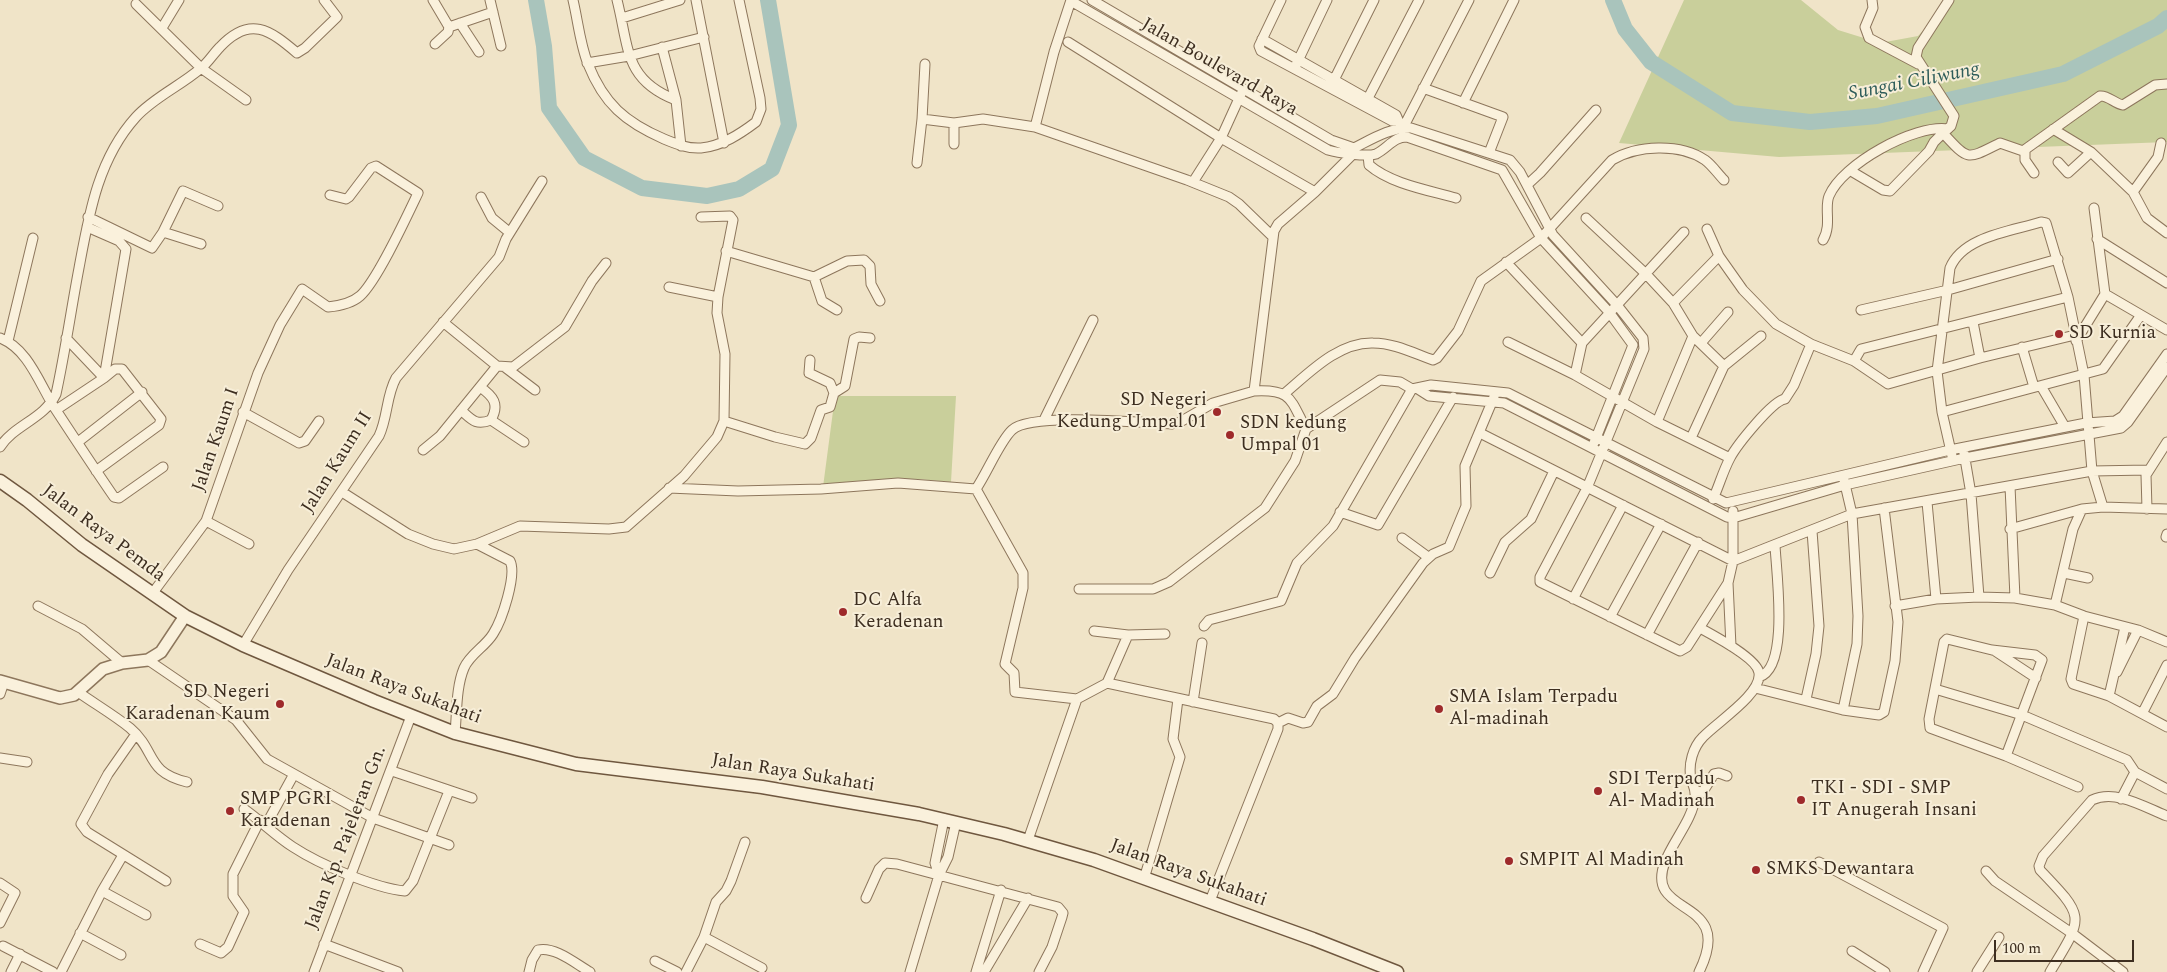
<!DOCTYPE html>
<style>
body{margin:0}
#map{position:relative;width:2167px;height:972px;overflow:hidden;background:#f0e4c8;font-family:Spectral,serif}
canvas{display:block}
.scale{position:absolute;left:1994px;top:940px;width:140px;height:22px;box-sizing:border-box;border:2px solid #3d2e20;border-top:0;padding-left:6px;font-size:15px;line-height:18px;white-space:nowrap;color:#3d2e20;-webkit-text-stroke:4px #f7eed8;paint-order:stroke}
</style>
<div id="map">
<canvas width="2167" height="972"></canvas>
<div class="scale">100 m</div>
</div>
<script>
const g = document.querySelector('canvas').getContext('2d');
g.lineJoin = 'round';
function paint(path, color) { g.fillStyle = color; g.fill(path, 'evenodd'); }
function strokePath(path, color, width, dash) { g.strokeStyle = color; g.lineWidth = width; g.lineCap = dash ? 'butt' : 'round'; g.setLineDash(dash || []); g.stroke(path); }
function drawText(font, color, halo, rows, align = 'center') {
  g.font = font + ' Spectral,serif'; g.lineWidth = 4; g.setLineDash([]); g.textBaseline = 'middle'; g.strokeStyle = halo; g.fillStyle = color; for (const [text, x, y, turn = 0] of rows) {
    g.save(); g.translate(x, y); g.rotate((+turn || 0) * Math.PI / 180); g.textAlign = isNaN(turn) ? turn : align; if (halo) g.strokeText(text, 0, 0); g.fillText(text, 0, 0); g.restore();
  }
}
paint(new Path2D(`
 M1684 0H1801L1838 30 1880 43 1918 36 1951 0H2167V142L1779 157 1619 143Z
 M835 396H956L951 482 918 479 823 487Z`), '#c9cf9b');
strokePath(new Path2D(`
 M536 0 544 46 549 108 584 158 642 188 707 196 739 189 772 169 789 125 768 0
 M1613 0 1625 29 1651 62 1732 113 1810 122 1877 116 2063 74 2158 26 2167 18`), '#a9c4bc', 16);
const minor = new Path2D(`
 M433 0 449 27 448 32 435 44
 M490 0 501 46
 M573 0C578 21 580 44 588 64 604 104 625 122 664 139 676 144 688 149 701 148 722 146 740 134 756 122L761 109 760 98 739 0
 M617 0C629 47 624 80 676 100
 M696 0 724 143
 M1092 0 1331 140 1354 148
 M1281 0 1259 46 1261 51 1392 121 1397 120
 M1872 0 1873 8 1865 27 1869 38 1918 64
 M1949 0 1918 48 1916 57 1954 116 1951 126 1943 133C1969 161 1966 160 2000 143L2023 151 2100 96C2108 95 2115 104 2123 105L2155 85 2167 84
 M1071 1 1328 150C1338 153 1367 157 1376 154 1388 148 1393 137 1407 137L1502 170 1541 238 1609 312 1633 345 1594 443
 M136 4 201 68 246 100
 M622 18 680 0
 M460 23 479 52
 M449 27 493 12
 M162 28 179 0
 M1262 39 1396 115 1399 122
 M1068 42 1221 138 1315 192
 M662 47 676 100 681 146
 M587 63 629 56 704 37
 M1296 65 1327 0
 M1333 82 1374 0
 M1423 88 1503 117 1489 153
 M1463 103 1514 0
 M1365 104 1419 0
 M922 119 954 123 983 119 1035 127 1054 52 1071 0
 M954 123V144
 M1035 127 1187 180 1229 197 1239 204 1272 236
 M1403 128 1469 0
 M2053 129 2091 152 2133 192 2147 218 2167 233
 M1354 148C1372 139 1391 127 1411 128L1510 160 1520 172 1553 235 1617 305 1643 338 1644 349 1587 488 1540 577V582L1680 651 1687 647 1728 583
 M2025 150V160L2034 173
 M1368 155 1369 165C1391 184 1428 190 1456 198
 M2058 162 2068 173 2091 152
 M917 163 922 119 925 64
 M1851 171 1883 190 1890 191 1929 151 1934 142 1943 133
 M1193 182 1221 138 1241 94
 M1527 185 1540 173 1596 110
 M2133 192 2158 157 2161 143
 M481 197 492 218 509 232
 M2094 208 2105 294
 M88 217 152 248 163 232 183 191 218 206
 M1586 218 1646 274 1673 303 1693 336 1724 366
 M1707 229 1719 256 1743 290 1776 324 1811 344
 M163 232 201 244
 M2097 239 2167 283
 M1823 240C1832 225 1824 208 1829 196 1842 164 1915 124 1948 129
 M726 251 814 277 847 261 864 260 870 266 871 284 880 301
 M1506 262 1582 343
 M814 277 822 301 837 310
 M669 287 718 297
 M1673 303 1719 256
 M1861 310 1948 290 2058 259
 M443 322 497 366 513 367 565 327 592 281 606 263
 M1973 322 1980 358
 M0 338C29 349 40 386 56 410 75 439 94 468 114 497L119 498 163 467
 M66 338 104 378 115 369H122L161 419 159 425 96 471
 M8 341 33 238
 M2076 341 2105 294 2167 330
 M1508 342 1575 375 1657 422 1730 458
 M1701 343 1728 312
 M2022 347 2034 387
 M810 360 809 373 830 383 834 393
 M1854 361 1861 349 2068 297
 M506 368 535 390
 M1575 375 1582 343 1684 232
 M2041 386 2065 427
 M480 387C493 396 500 404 491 420L524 442
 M1418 389 1429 396 1504 403 1727 517 1733 518 1845 485 1965 458 2121 428 2128 422 2167 367
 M1254 391C1292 389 1290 399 1306 429
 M1284 394C1309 373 1338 342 1373 343 1394 343 1413 353 1433 360L1437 358 1458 331 1481 281 1541 238 1612 160C1637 145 1680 143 1705 160 1712 165 1718 174 1724 180
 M56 410 104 378 126 249 119 241 87 227
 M461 410C472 420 476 426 491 420
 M243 412 299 443 305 441 319 421
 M1942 412 2103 369 2141 315
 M1044 420 1093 320
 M724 421 775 437 805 444 811 438 821 410 830 407 834 393 845 386 854 339 859 337 870 338
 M1657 422 1693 336
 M1480 433 1733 561 1852 514 2092 471 2148 470
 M1691 438 1724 366 1761 336
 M78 442 142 392
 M0 447C14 425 44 419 56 394 65 353 71 310 79 268 89 214 98 159 136 117 153 98 180 86 200 69 208 63 213 54 220 47 250 15 270 30 297 53L305 48 337 17 324 0
 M423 450 440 436 497 366
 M1964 453 1971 494 1979 597
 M1952 456 1942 412 1937 371 1950 268C1963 236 2013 231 2041 222L2046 223 2068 297 2084 375 2092 471 2103 507 2167 509
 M2010 486 2015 598
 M669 488 738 491 821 489 898 483 976 489
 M342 492 408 534 433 544 454 549 477 544 520 526 609 529 626 527 684 476 717 437 724 421 725 354 717 313 718 297 733 220 730 216 701 217
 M1713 499C1719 486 1723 471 1730 458 1737 445 1772 401 1785 399L1794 385 1811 344 1854 361 1888 384 1980 358 2075 335
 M1927 502 1936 599
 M2147 509 2146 475 2167 442
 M1340 512 1378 525 1453 397
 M206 521 249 544
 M2010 529 2082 509 2103 507
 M2166 537 2167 534
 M1402 538 1428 557
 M1490 573 1505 542 1531 519 1554 471
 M2064 573 2088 578
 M1079 589H1153L1169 582 1265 508 1295 461 1306 429 1380 380 1400 382 1412 389
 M152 594 206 521 258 373 280 325 302 289 328 307C338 306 352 303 360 296 377 281 407 216 418 193L376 166 371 168 349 197 346 199 330 195
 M1573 599 1623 505
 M2055 605 2073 529 2082 509
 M38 606 82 629 122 663
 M1895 606 1936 599 1979 597 2015 598 2055 605 2084 616 2138 630 2167 642
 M2084 616 2071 679 2073 684 2109 696 2167 727
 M1610 617 1661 524
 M1204 626 1209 620 1281 601 1297 563 1333 526 1412 389 1431 385 1508 393 1726 503 1950 450 2086 423 2115 421 2123 416 2167 354
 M1094 631 1128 635 1107 683
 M1128 635 1165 634
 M1647 635 1698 542
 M1947 639 1992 650 2035 655 2042 660 2006 756 1930 728 1929 719 1944 642Z
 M243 645 288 570 379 436C388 417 386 396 396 378L499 257 506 239 542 181
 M1731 646 1728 583 1733 561V511
 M1995 651 2036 678
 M148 660 236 720 267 759 373 818 449 845
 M2117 672 2138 630
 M1759 677C1790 668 1776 571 1775 545
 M1755 688 1843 710 1879 715 1884 712 1895 661 1898 622 1884 508
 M1935 689 2022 715 2127 760 2135 772 2121 799
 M78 692C95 704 114 715 130 728 157 751 145 772 187 782
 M0 694 4 682
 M2109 696 2125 627
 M1806 699 1816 654 1819 626 1812 531
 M1193 702 1202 643
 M1843 710 1857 644 1858 616 1852 514 1844 480
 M2143 712 2167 665
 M1278 723 1288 718 1303 723 1308 722 1317 706 1333 694 1355 658 1423 563 1433 554 1449 547 1466 506 1465 466 1494 397
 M455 733C457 712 456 687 464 668 470 654 485 647 493 634 502 620 517 575 510 561L477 544
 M136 734 108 774 81 824 87 832 166 881
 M2006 756 2078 787
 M0 758 27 762
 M392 771 472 798
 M2135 772 2167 789
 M1695 790 1702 793 1714 774 1719 773 1727 776
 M244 809C261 821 276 836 293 847 319 864 374 888 405 891L413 881 449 791
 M266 825 294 774
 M1028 840 1077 699
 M1819 862 1943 928 1923 972
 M1986 871 1995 881 2073 934 2123 972
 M939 875 935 863 944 819
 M1144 879 1180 757 1173 739 1178 699
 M0 883 15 893 0 923
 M102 891 146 915
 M866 898 879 869 885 863 897 864 1058 907 1063 913 1062 917 1052 947 1039 972
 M1210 901 1278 729V723L1274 719 1107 683 1077 699 1015 692 1014 673 1005 664 1023 588V573L976 489C987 473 1000 441 1012 430 1031 412 1142 423 1172 424L1180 422 1213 403 1254 391 1274 231 1278 224 1315 192 1354 153V148
 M80 933 121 955
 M704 937 762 968
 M200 944 221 953 228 947 244 912 233 896V874L260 820
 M324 944 398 972
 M3 946 53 972
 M1852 951 1885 972
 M655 961 677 972
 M11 972 20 954
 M61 972 102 891 123 855
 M314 972 411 716
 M529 972 532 960 538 950C555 946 576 964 590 972
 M686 972 704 937 716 902 726 891 731 881 745 842
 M910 972 939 875 948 857 956 822
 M976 972 1001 890
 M984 972 1028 898
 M1699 972C1737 895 1643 919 1665 862 1673 841 1693 819 1695 797 1696 790 1693 785 1691 779 1688 764 1693 747 1703 737 1717 722 1762 694 1759 673 1758 659 1713 635 1700 628
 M1977 972 1999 937
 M2050 972C2084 916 2086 918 2040 870L2039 866 2043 856 2092 800C2116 789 2144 807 2167 816`);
const tertiary = new Path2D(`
 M0 681 60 698 74 695 103 669 122 663 148 660 161 652 185 616`);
const secondary = new Path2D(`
 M0 481 27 500 82 545 185 616 243 645 374 701 455 733 576 764 762 787 919 814 1004 834 1094 860 1313 939 1397 972`);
strokePath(minor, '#8d765c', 11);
strokePath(tertiary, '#8d765c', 14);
strokePath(secondary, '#6f573f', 15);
strokePath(minor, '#faf1dc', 9);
strokePath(tertiary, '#faf1dc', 11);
strokePath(secondary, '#faf1dc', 12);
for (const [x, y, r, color] of [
 [2059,334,5,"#9e2a2b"],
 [1217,412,5,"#9e2a2b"],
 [1230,435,5,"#9e2a2b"],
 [843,612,5,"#9e2a2b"],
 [280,704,5,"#9e2a2b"],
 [1439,709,5,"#9e2a2b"],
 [1598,791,5,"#9e2a2b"],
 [1801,800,5,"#9e2a2b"],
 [230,811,5,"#9e2a2b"],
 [1509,861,5,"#9e2a2b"],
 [1756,870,5,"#9e2a2b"]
]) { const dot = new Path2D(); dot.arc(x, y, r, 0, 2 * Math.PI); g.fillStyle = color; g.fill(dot); strokePath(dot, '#f7eed8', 2); }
drawText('19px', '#3d2e20', '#f7eed8', [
 ["Jalan Boulevard Raya",1219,68,30],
 ["Jalan Kaum I",217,440,-71],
 ["Jalan Kaum II",338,463,-58],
 ["Jalan Raya Pemda",103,534,37],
 ["Jalan Raya Sukahati",403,690,21],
 ["Jalan Raya Sukahati",793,774,9],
 ["Jalan Kp. Pajeleran Gn.",347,838,-69],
 ["Jalan Raya Sukahati",1188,874,20]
]);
drawText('19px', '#3d2e20', '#f7eed8', [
 ["SD Kurnia",2069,334],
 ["SD Negeri",1207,401,"right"],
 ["Kedung Umpal 01",1207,423,"right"],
 ["SDN kedung",1240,424],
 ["Umpal 01",1240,446],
 ["DC Alfa",853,601],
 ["Keradenan",853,623],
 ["SD Negeri",270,693,"right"],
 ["Karadenan Kaum",270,715,"right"],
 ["SMA Islam Terpadu",1449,698],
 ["Al-madinah",1449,720],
 ["SDI Terpadu",1608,780],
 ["Al- Madinah",1608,802],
 ["TKI - SDI - SMP",1811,789],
 ["IT Anugerah Insani",1811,811],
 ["SMP PGRI",240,800],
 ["Karadenan",240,822],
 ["SMPIT Al Madinah",1519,861],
 ["SMKS Dewantara",1766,870]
], 'left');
drawText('italic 20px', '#2f5d5a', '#f7eed8', [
 ["Sungai Ciliwung",1914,83,-11]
]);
</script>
